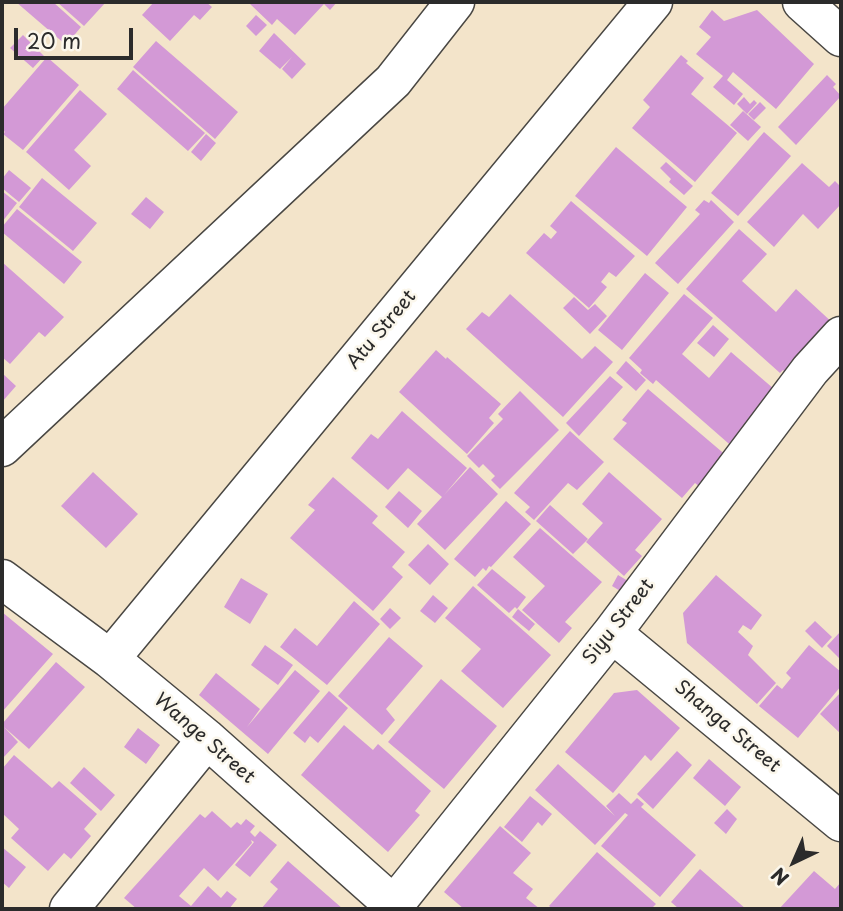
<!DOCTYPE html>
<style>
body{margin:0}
#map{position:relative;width:843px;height:911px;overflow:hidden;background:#f3e4ca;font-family:"Playpen Sans",sans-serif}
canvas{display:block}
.frame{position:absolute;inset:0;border:4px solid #2b2b2b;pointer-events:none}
.north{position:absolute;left:759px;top:827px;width:70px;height:70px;-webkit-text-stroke:5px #fbf7ec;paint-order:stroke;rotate:224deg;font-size:19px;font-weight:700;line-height:28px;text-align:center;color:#2b2b2b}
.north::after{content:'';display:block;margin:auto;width:24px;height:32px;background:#2b2b2b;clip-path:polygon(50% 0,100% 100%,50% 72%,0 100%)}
.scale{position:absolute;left:14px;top:28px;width:119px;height:32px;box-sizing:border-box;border:4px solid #2b2b2b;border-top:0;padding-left:9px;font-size:21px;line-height:24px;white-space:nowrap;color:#2b2b2b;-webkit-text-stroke:5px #fbf7ec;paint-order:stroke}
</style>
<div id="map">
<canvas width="843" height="911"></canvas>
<div class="frame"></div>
<div class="north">N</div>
<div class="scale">20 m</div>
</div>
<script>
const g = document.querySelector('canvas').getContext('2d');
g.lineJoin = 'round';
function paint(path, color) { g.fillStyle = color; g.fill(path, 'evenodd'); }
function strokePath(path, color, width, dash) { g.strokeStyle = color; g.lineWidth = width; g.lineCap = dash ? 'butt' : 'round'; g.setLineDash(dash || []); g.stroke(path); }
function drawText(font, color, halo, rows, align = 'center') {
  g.font = font + ' "Playpen Sans",sans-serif'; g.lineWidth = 5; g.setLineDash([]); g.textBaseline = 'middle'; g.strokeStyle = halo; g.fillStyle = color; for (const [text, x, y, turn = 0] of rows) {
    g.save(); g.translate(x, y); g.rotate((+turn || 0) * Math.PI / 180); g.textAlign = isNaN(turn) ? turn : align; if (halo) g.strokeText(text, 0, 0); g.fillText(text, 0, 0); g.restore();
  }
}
paint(new Path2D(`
 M16 2H53L81 27 66 45Z
 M57 2H106L84 26Z
 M154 2H206L212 7 200 20 194 15 170 41 142 15Z
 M251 2H337L330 10 324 4 295 35 277 19 272 25 249 3Z
 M712 10 724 21 757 10 814 64 776 109 733 72 727 80 743 94 734 105 713 87 723 76 696 54 711 37 699 27Z
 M256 15 267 25 256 36 246 26Z
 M274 33 306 64 292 79 282 69 292 57 280 69 259 51Z
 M23 35 44 56 33 68 10 48Z
 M156 41 238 112 215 139 133 67Z
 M681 55 688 61 686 63 704 78 691 94 737 133 695 182 632 128 650 107 643 100Z
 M47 57 79 85 23 150 3 134 5 132 2 129V109Z
 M133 70 205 133 188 151 117 89Z
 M827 75 836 84 833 87 841 96 796 145 778 127Z
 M80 90 107 114 74 150 91 166 69 190 26 152Z
 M744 97 750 104 754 100 757 103 747 114 737 104Z
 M760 102 766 108 754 120 748 114Z
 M743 111 761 127 748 141 730 125Z
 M764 132 791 156 738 216 711 193Z
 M206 134 216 143 201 161 191 152Z
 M616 147 687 207 647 256 575 196Z
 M666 162 693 186 684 195 669 182 671 179 660 168Z
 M802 163 829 187 835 181 841 187V204L818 229 803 214 774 247 747 222Z
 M9 170 31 188 19 202 2 188V179Z
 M42 178 97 223 73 251 19 207Z
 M2 191 17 203 2 222Z
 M146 197 164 212 150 229 131 214Z
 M704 200 709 203 711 200 734 222 678 284 655 263 700 214 695 210Z
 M571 201 635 256 616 277 609 272 601 282 607 287 589 308 526 253 544 233 551 239 557 232 550 226Z
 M17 209 82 262 64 284 2 232V227Z
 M739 229 767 254 742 281 776 312 796 289 835 325 789 377 783 370 780 373 686 289Z
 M2 262 64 317 45 337 39 332 10 364 2 357Z
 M645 273 669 293 622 350 598 330Z
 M510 294 582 359 595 346 613 362 563 417 466 329 482 312 489 317Z
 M684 294 713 318 682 354 709 378 731 352 774 389 736 450 656 380 653 384 640 373 642 370 629 358Z
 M574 297 588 310 595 304 607 316 590 334 563 308Z
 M713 325 729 339 714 357 697 343Z
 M436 350 446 359 447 357 501 404 489 418 494 423 467 454 399 392Z
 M626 361 646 380 636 391 616 373Z
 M2 373 16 386 2 402Z
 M610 376 623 387 579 436 566 423Z
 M648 389 728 457 701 488 695 483 682 498 613 439 627 423 622 420Z
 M520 391 559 430 500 489 491 480 495 476 483 464 479 468 467 456 503 419 498 414Z
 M402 411 467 468 444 495 470 467 498 494 445 550 417 524 442 497 408 468 388 490 351 458 371 434 378 439Z
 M570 431 604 462 577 490 568 483 534 520 525 512 530 507 514 493Z
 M93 472 138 514 106 548 61 506Z
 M609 472 662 519 635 550 642 556 624 576 586 542 603 523 582 504Z
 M333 477 378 516 372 523 405 552 392 567 403 577 373 611 290 538 315 510 308 505Z
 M399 491 422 511 408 528 385 507Z
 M506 501 531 524 491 567 489 566 486 571 483 568 475 577 454 559Z
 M550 505 588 539 573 554 536 521Z
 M540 528 602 582 565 622 572 628 559 643 522 610 545 586 513 557Z
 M428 544 449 564 430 585 408 565Z
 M492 569 526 597 517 609 515 607 509 613 477 585Z
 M618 575 628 581 622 592 612 586Z
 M716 575 762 615 751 630 743 625 738 632 753 646 748 655 776 683 757 704 687 643 683 613Z
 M241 578 268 594 250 624 224 607Z
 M473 586 551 655 503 708 461 671 481 649 445 618Z
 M433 595 448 608 435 623 420 611Z
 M354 601 380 624 327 685 280 647 295 628 317 646Z
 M390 608 401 618 390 629 380 619Z
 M518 609 535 624 529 631 512 617Z
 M2 612 53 654 2 712Z
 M815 621 832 637 822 648 805 631Z
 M841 631V660L827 646Z
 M389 637 423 666 386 709 395 720 382 735 338 696Z
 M265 645 293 665 278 685 251 665Z
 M809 645 841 672V686L798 738 759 706 777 685 782 689 791 678 786 673Z
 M56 662 85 687 29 749 4 727 18 742 2 759V724Z
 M295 670 320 691 268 754 199 695 216 673 260 709 247 727Z
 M441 679 497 726 444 789 388 742Z
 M637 690 680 728 651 761 645 755 613 793 565 752 614 693Z
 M329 691 348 708 318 743 310 736 305 743 293 733Z
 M841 692V734L820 714Z
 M344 725 373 750 378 744 431 791 415 811 420 815 388 852 301 775Z
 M138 728 160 745 146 764 124 747Z
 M677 751 692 765 653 809 637 794Z
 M14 755 52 788 59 781 97 814 84 829 91 836 71 859 64 853 48 871 11 838 19 829 2 813V769Z
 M709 759 741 787 725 806 693 778Z
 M558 764 615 816 606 806 619 793 631 804 637 798 644 804 641 807 696 855 660 897 601 846 628 815 625 813 595 845 535 790Z
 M84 767 115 795 101 811 70 783Z
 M530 796 552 814 542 826 538 822 522 842 504 827Z
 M727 809 737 819 726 834 714 823Z
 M212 811 231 828 237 822 241 825 246 819 255 826 250 832 255 837 260 831 277 845 250 877 235 865 254 842 251 840 252 843 218 881 204 868 179 896 191 906 208 886 221 898 227 891 237 899 229 909H137L124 898 200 814 205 818Z
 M500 826 531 853 513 873 533 889 526 898 540 909H464L444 892Z
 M2 847 26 867 9 888 2 882Z
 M597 852 656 904 651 909H553L549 906Z
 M288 861 343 909H261L278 889 270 882Z
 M700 869 746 909H679L671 902Z
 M814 871 835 889 841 882V909H779Z`), '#d399d6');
const minor = new Path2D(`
 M802 2 841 37
 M2 447 393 81 455 2
 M2 579 110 659 207 739 398 909
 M612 633 841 822
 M110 659 653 2
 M394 905 612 633 810 370 841 336
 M69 909 207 739`);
strokePath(minor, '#494743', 41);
strokePath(minor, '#fff', 38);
drawText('19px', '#2b2b2b', '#fbf7ec', [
 ["Atu Street",382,330,-50],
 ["Siyu Street",619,622,-52],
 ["Shanga Street",727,727,40],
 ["Wange Street",204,739,41]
]);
</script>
